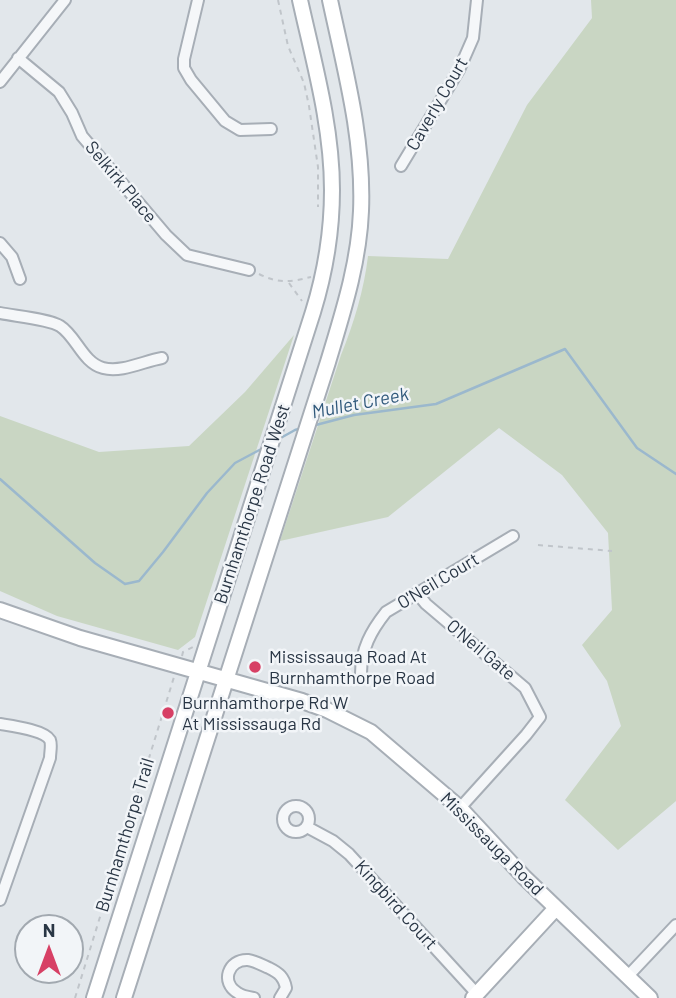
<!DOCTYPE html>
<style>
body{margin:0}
#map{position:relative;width:676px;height:998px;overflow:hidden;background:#e2e7eb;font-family:Barlow,sans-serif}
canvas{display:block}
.north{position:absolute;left:14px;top:914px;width:70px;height:70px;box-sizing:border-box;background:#f2f5f8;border:2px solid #a2a9b0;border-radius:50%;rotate:0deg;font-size:19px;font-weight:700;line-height:28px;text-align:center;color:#293645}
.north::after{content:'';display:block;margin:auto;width:24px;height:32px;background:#d74065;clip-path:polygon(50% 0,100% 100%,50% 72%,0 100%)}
</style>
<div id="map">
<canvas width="676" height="998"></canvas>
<div class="north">N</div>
</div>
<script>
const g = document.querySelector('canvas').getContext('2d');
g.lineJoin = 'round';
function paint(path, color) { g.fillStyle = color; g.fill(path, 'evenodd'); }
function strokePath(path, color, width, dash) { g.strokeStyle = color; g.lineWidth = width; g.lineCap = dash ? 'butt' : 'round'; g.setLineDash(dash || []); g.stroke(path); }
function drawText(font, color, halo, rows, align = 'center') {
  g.font = font + ' Barlow,sans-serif'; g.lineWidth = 5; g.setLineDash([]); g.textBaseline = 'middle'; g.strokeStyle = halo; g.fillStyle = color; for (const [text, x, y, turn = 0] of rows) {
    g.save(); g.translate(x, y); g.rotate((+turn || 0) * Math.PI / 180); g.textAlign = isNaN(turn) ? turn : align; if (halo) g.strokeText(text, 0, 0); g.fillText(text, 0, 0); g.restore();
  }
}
paint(new Path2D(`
 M591 0H676V801L618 850 565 800 621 726 607 681 582 645 612 610 608 533 562 475 499 428 388 517 280 541 341 355C354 323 364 290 368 256L448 259 527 105 592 18Z
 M294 335 195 637 178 650 57 616 0 591V416L99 452 189 446 245 392Z`), '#c9d6c3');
strokePath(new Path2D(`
 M312 426 354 415 436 404 565 349 637 448 676 474
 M277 440 295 430 302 428
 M0 479 95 563 125 584 139 581 163 552 207 493 235 463 265 447`), '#9bb8cd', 2.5);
const street = new Path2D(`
 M198 0 184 59V68L191 80 225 121 240 130 271 129
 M18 58 59 92 72 113 82 136 166 235 187 255 249 270
 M0 82 65 0
 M401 166 459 70 473 38 477 0
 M0 243 12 257 20 279
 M0 313C14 316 49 319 60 326 76 336 83 363 103 368 122 373 144 361 162 358
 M417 593 426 604 525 688 540 717 526 735 460 808
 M361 674C361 649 371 631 386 612L513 536
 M0 724C12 726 44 730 50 740 52 745 50 752 50 758L0 900
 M283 819a13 13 0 1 1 26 0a13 13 0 1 1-26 0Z
 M307 827 333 841 349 854 477 994
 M628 976 676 925
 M254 998C249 997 242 996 238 993 220 983 228 959 248 960 255 961 262 965 269 968 279 973 284 977 286 988L280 998`);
const secondary = new Path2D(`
 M0 610 80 638 302 701 327 710 371 732 460 808 524 877 650 998
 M94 998 313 312C325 273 332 232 332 190 332 126 314 63 300 0
 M124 998 328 362C343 312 359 263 361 211 364 139 345 70 330 0
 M473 998 556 908`);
strokePath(street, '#a7aeb6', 14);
strokePath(secondary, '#a7aeb6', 18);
strokePath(new Path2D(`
 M278 0 288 46 304 83 309 106 318 167V207
 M259 274C279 284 290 282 311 277
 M289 283 302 301
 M538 545 612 551
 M182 656 183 652 193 647
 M75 998 174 677`), '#c0c5ca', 2, [5, 5]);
strokePath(street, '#f5f7f9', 10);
strokePath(secondary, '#fff', 14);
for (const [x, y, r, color] of [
 [255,667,7,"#d74065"],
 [168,713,7,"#d74065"]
]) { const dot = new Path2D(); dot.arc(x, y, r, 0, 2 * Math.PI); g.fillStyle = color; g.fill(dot); strokePath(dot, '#f2f5f8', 2.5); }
drawText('18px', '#293645', '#f2f5f8', [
 ["Caverly Court",437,104,-60],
 ["Selkirk Place",121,182,50],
 ["Burnhamthorpe Road West",252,504,-72],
 ["O'Neil Court",438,581,-31],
 ["O'Neil Gate",481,650,40],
 ["Burnhamthorpe Trail",125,835,-73],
 ["Mississauga Road",492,844,45],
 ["Kingbird Court",396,905,48]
]);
drawText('18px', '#293645', '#f2f5f8', [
 ["Mississauga Road At",269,657],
 ["Burnhamthorpe Road",269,678],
 ["Burnhamthorpe Rd W",182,703],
 ["At Mississauga Rd",182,724]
], 'left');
drawText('italic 19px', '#30597b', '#f2f5f8', [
 ["Mullet Creek",360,403,-11]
]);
</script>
